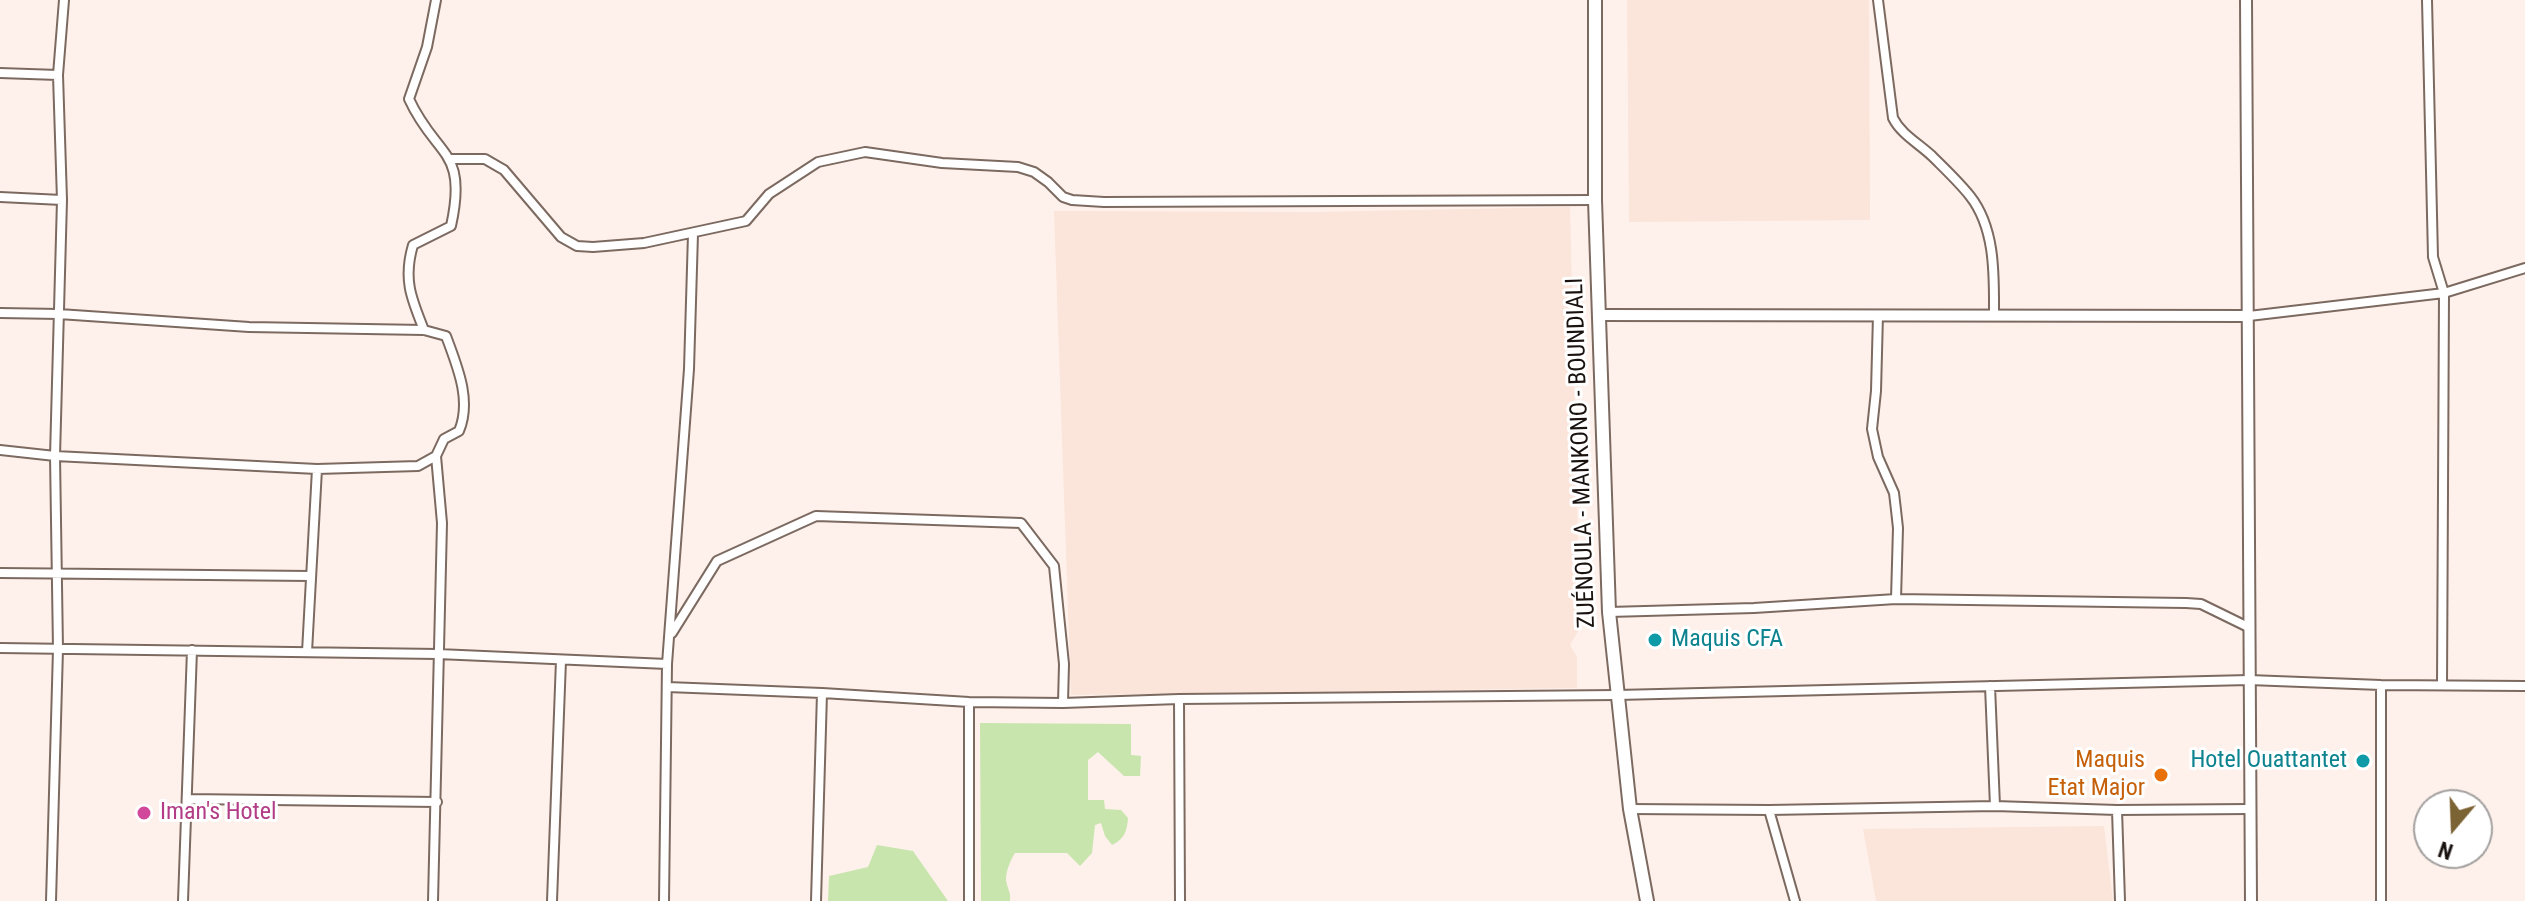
<!DOCTYPE html>
<meta charset="utf-8">
<style>
body{margin:0}
#map{position:relative;width:2525px;height:901px;overflow:hidden;background:#fef1eb;font-family:"Roboto Condensed",sans-serif}
canvas{display:block}
.north{position:absolute;left:2413px;top:789px;width:80px;height:80px;box-sizing:border-box;background:#fff;border:2px solid #a3a09f;border-radius:50%;rotate:199deg;font-size:22px;font-weight:700;line-height:32px;text-align:center;color:#19120f}
.north::after{content:'';display:block;margin:auto;width:28px;height:36px;background:#7c6334;clip-path:polygon(50% 0,100% 100%,50% 72%,0 100%)}
</style>
<div id="map">
<canvas width="2525" height="901"></canvas>
<div class="north">N</div>
</div>
<script>
const g = document.querySelector('canvas').getContext('2d');
g.lineJoin = 'round';
function paint(path, color) { g.fillStyle = color; g.fill(path, 'evenodd'); }
function strokePath(path, color, width, dash) { g.strokeStyle = color; g.lineWidth = width; g.lineCap = dash ? 'butt' : 'round'; g.setLineDash(dash || []); g.stroke(path); }
function drawText(font, color, halo, rows, align = 'center') {
  g.font = font + ' "Roboto Condensed",sans-serif'; g.lineWidth = 6; g.setLineDash([]); g.textBaseline = 'middle'; g.strokeStyle = halo; g.fillStyle = color; for (const [text, x, y, turn = 0] of rows) {
    g.save(); g.translate(x, y); g.rotate((+turn || 0) * Math.PI / 180); g.textAlign = isNaN(turn) ? turn : align; if (halo) g.strokeText(text, 0, 0); g.fillText(text, 0, 0); g.restore();
  }
}
paint(new Path2D(`
 M1627 0H1869L1870 220 1629 222Z
 M1570 207 1580 628 1570 645 1577 657V688L1071 695 1054 211 1315 212Z
 M2104 826 2113 901H1876L1863 829Z`), '#fbe4d9');
paint(new Path2D(`
 M980 723 1131 724V755L1141 756 1140 776H1124L1098 752 1088 760V800H1104L1105 809 1121 810 1128 818C1127 832 1124 839 1112 845L1105 836 1101 823 1095 825 1092 853 1080 866 1067 853H1015C1010 861 1006 871 1006 880 1007 888 1011 892 1010 901H981Z
 M877 845 913 851 948 901H828L829 876 868 867Z`), '#c7e5ac');
const minor = new Path2D(`
 M1878 0 1893 118C1901 134 1918 143 1932 156 1945 169 1959 182 1970 196 1996 229 1994 277 1994 315
 M2427 0 2433 257 2444 293 2442 685
 M0 73 58 75
 M451 159H485L504 170 561 237 577 246 593 247 644 243 746 221 769 194 818 162 865 152 942 163 1018 167 1034 172 1048 182 1063 197 1072 200 1104 202 1595 200
 M0 197 62 200
 M0 313 59 314 249 327 424 330 446 336C457 366 472 400 459 431L444 439 436 456 442 523 433 901
 M1878 315 1876 391 1872 429 1878 457 1894 493 1896 510 1898 528 1896 599
 M2249 316 2444 293 2525 268
 M424 330C411 298 403 279 413 245L451 226C468 148 436 158 409 99L427 47 436 0
 M0 450 55 456 317 469 418 466 436 456
 M0 573 311 576
 M1609 612 1754 608 1896 599 2186 603 2201 604 2248 627
 M672 633 717 561 816 516 1021 523 1054 566 1064 664 1063 703
 M0 648 438 654 667 664
 M307 652 317 469
 M2381 685V901
 M1990 686 1995 806
 M667 687 822 693 969 702 1063 703 1179 699 1617 695 2249 680 2381 685 2525 686
 M1179 699 1180 901
 M187 799 437 802
 M1630 809 1769 810 1995 806 2117 810 2250 809
 M1769 810 1795 901
 M2117 810 2120 901
 M51 901 58 649 55 456 62 200 58 75 64 0
 M183 901 192 650
 M552 901 561 660
 M664 901 667 664 689 369 693 234
 M816 901 822 693
 M969 901V702`);
const tertiary = new Path2D(`
 M2246 0 2251 901
 M1599 315 2249 316`);
const secondary = new Path2D(`
 M1595 0V200L1609 612 1630 809 1647 901`);
strokePath(minor, '#7c6a61', 12);
strokePath(tertiary, '#7c6a61', 14);
strokePath(secondary, '#7c6a61', 16);
strokePath(minor, '#fff', 8);
strokePath(tertiary, '#fff', 10);
strokePath(secondary, '#fff', 12);
for (const [x, y, r, color] of [
 [1655,640,8,"#0f9aa8"],
 [2363,761,8,"#0f9aa8"],
 [2161,775,8,"#e8710a"],
 [144,813,8,"#d1479c"]
]) { const dot = new Path2D(); dot.arc(x, y, r, 0, 2 * Math.PI); g.fillStyle = color; g.fill(dot); strokePath(dot, '#fff', 3); }
drawText('24px', '#19120f', '#fff', [
 ["ZUÉNOULA - MANKONO - BOUNDIALI",1582,453,-92]
]);
drawText('24px', '#0d838f', '#fff', [
 ["Maquis CFA",1671,640],
 ["Hotel Ouattantet",2347,761,"right"]
], 'left');
drawText('24px', '#c56008', '#fff', [
 ["Maquis",2145,761],
 ["Etat Major",2145,789]
], 'right');
drawText('24px', '#b23c85', '#fff', [
 ["Iman's Hotel",160,813]
], 'left');
</script>
